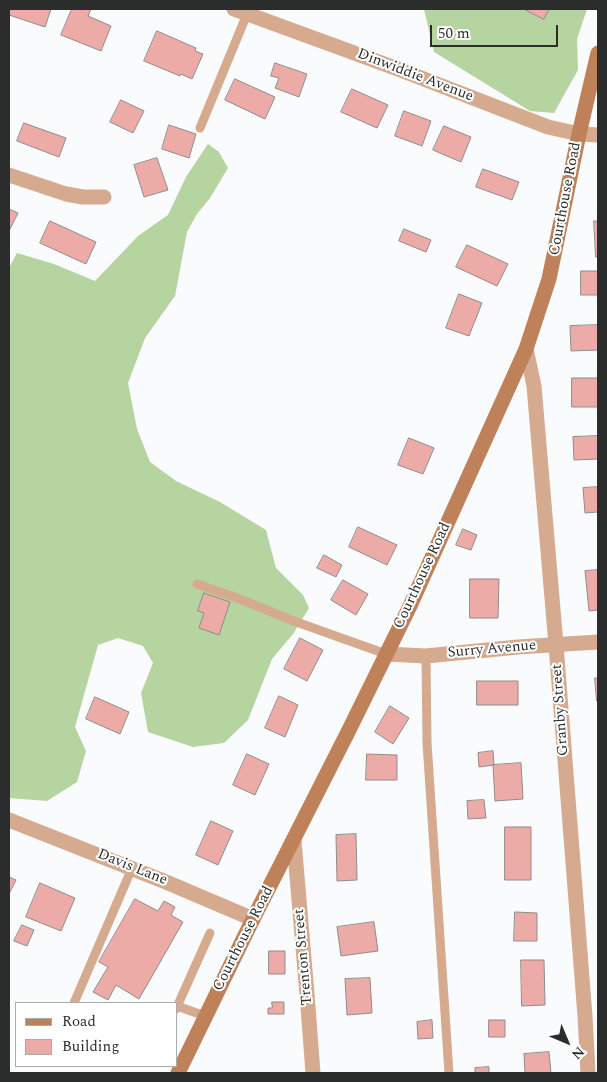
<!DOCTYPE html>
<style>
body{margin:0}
#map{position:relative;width:607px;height:1082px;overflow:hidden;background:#fafbfd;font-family:Spectral,serif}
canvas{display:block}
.frame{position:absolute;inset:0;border:10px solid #2b2c2c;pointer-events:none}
.legend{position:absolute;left:15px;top:1002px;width:162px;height:65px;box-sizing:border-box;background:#fff;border:1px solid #aaabab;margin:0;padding:6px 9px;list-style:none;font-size:15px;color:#2b2c2c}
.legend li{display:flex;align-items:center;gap:10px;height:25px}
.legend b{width:25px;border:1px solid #aaabab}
.north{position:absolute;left:542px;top:1017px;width:50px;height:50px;-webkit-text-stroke:4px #fff;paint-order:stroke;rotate:135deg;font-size:14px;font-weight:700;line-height:20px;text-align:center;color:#2b2c2c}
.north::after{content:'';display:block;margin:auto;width:18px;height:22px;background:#2b2c2c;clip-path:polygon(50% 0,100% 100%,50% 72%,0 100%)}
.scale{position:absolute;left:430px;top:25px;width:128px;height:22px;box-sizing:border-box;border:2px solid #2b2c2c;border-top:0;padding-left:6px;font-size:15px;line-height:18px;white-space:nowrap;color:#2b2c2c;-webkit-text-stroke:4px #fff;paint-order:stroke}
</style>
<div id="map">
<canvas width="607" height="1082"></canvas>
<div class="frame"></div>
<ul class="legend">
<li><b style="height:6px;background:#bf8159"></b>Road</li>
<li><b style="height:14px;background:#edaba7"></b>Building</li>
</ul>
<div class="north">N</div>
<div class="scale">50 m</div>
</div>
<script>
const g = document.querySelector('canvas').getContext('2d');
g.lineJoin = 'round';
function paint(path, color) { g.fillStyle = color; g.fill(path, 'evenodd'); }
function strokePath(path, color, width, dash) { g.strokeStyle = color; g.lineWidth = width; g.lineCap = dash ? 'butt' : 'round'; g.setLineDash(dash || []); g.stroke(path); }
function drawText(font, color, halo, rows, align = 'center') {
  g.font = font + ' Spectral,serif'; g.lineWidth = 4; g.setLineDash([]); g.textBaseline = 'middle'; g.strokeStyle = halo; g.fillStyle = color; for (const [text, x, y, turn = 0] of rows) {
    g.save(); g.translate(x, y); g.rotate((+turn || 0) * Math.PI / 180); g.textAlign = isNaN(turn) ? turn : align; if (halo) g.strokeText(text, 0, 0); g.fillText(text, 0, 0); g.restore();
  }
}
paint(new Path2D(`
 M424 9H587L577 39 578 70 554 113 530 111 434 52Z
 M208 144 219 152 228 168 210 198 197 214 187 232 175 296 145 338 128 383 137 429 150 462 176 481 220 502 266 530 276 568 303 595 309 608 293 634 272 659 248 720 224 743 193 747 148 732 141 693 153 663 143 646 118 638 98 645 75 727 86 751 77 782 47 801 9 798V268L17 253 54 264 95 281 138 236 168 215 186 177Z`), '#b5d49f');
const building = new Path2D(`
 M9 9H51L45 27 9 15Z
 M72 9H91L88 16 111 26 101 51 61 35Z
 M524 9H549L544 19Z
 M157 31 196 48 195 51 203 54 192 79 181 74 180 76 144 61Z
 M275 63 307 74 299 97 275 88 279 78 271 76Z
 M235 79 275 97 265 119 225 100Z
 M352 89 388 105 377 128 341 112Z
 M121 100 144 111 133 133 110 122Z
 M404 111 431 121 422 146 395 136Z
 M24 123 66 138 59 157 17 141Z
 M169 125 196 134 189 158 162 149Z
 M444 126 471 137 461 162 433 150Z
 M157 158 168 190 144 197 134 165Z
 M483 169 519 182 512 200 476 187Z
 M9 209 18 213 9 231Z
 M50 221 96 242 86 264 40 243Z
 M594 221H598V257H596Z
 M404 229 431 240 426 252 399 241Z
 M467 245 508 264 497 286 456 267Z
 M581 271H598V295H581Z
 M459 294 482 303 469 336 446 328Z
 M598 325V350L571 351 570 326Z
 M572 378H598V407H572Z
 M598 436V459L574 460 573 437Z
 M409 438 434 448 423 474 398 465Z
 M598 487V512L585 513 583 488Z
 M358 527 397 545 387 565 349 547Z
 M463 529 477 535 471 550 456 545Z
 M324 555 342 565 336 577 317 568Z
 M598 570V610L589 611 585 571Z
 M470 579H499L498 618H470Z
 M343 580 368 594 356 615 331 600Z
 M204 593 230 602 219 635 199 628 204 613 198 611Z
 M300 638 323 650 307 681 284 669Z
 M595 678H598V701H597Z
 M477 681H518V705H477Z
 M279 696 298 705 285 737 265 728Z
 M95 697 129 712 120 734 86 719Z
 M390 706 409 718 393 744 375 732Z
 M493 751 494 765 479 767 478 753Z
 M247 754 269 764 255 795 233 785Z
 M367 754 397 755V780H366Z
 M521 763 523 799 495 801 493 765Z
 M484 800 486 818 468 819 467 801Z
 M211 821 233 831 218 865 196 855Z
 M505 827H531V880H505Z
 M356 834 357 880 337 881 336 835Z
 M9 877 16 880 9 894Z
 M40 883 75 898 61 931 26 917Z
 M135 899 158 911 164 901 175 907 171 915 183 922 139 999 116 985 108 1000 93 992 108 967 99 962Z
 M515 912 537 913V941H514Z
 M374 922 378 951 341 956 337 927Z
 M22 925 34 930 27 946 14 941Z
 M269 951H285V974H269Z
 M521 960H544L545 1005 522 1006Z
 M370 978 372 1013 347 1015 345 979Z
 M272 1002H284V1014H268V1008H272Z
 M432 1020 433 1038 418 1039 417 1022Z
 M489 1020H505V1037H489Z
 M549 1052 551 1073H525L524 1054Z
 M489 1067V1073H475V1068Z`);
paint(building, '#edaba7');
strokePath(building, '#8f8c8c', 1);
strokePath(new Path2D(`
 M200 128 247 14
 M197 584 240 599 291 620 386 654
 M426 656 427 743 449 1073
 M74 1003 132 868
 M177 1006 205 1016
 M176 1009 210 933`), '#d5aa8f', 9);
strokePath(new Path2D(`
 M234 9 398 69 548 127 579 134 598 135
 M9 175 66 194 83 197H104
 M526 349 534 386 556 645 585 1016 588 1073
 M386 654 426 656 518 647 598 642
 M9 820 166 882 253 919
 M294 841 307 994 313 1073`), '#d5aa8f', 15);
strokePath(new Path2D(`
 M178 1073 253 919 349 730 410 606 526 349 549 279 579 134 598 53`), '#bf8159', 15);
drawText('15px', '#2b2c2c', '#fff', [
 ["Dinwiddie Avenue",415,76,21],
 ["Courthouse Road",566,199,-79],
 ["Courthouse Road",423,576,-65],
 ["Surry Avenue",492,650,-5],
 ["Granby Street",561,710,-94],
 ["Davis Lane",132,868,22],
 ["Courthouse Road",244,939,-63],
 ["Trenton Street",304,957,-95]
]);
</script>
